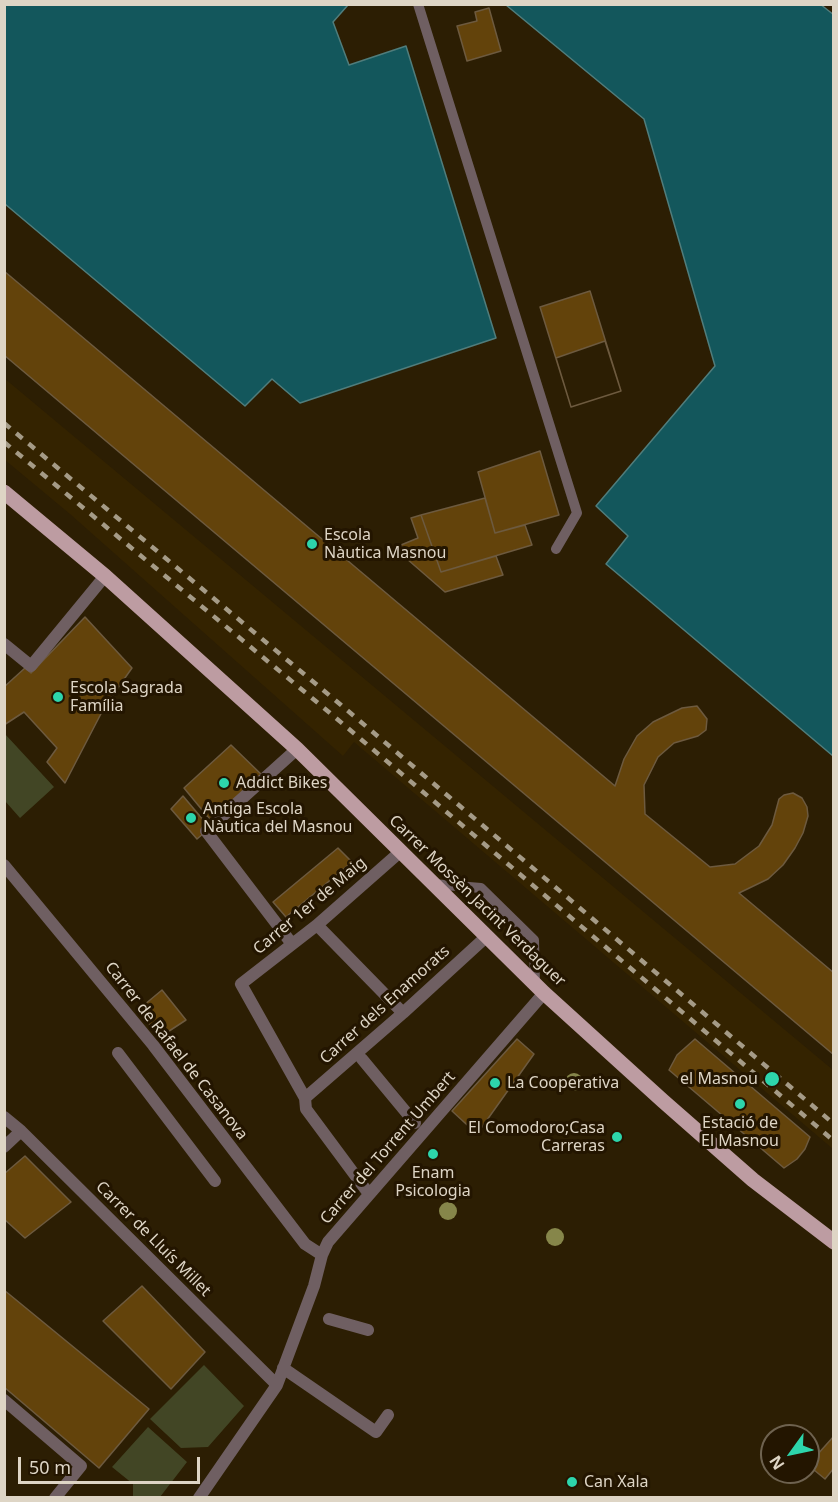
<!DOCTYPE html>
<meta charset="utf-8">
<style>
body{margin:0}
#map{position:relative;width:838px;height:1502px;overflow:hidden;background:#2c1e03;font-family:"Noto Sans",sans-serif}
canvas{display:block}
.frame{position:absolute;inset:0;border:6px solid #ded5c5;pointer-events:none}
.north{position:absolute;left:760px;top:1424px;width:60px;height:60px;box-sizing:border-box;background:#231500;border:2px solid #6e624f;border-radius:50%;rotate:237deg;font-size:16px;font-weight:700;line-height:24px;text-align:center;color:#ded5c5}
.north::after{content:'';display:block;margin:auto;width:21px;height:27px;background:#2dd5ab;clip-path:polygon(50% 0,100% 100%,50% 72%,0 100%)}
.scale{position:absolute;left:18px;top:1457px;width:182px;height:27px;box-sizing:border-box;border:3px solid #ded5c5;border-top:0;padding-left:8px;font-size:18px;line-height:21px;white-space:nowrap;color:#ded5c5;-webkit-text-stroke:4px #231500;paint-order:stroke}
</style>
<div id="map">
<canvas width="838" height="1502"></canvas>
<div class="frame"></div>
<div class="north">N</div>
<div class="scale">50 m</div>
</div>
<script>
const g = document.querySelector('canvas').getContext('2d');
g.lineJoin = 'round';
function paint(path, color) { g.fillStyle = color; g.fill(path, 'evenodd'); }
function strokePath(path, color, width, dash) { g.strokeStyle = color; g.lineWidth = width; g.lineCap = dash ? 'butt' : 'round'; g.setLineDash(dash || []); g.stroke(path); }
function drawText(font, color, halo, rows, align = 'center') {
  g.font = font + ' "Noto Sans",sans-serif'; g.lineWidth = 6; g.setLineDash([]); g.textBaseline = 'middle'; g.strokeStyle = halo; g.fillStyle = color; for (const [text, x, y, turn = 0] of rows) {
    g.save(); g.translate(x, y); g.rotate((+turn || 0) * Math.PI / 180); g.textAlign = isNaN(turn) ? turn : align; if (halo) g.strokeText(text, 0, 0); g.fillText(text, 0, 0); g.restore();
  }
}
paint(new Path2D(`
 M4 378 833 1070V1149L354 742 343 756 70 514 5 460Z`), '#342300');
paint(new Path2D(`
 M5 734 54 787 20 818 5 801Z
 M204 1365 244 1406 208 1447 181 1448 150 1419Z
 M148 1427 187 1462 160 1497H133V1484L112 1467Z`), '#424625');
const water = new Path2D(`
 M5 4 348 5 333 22 349 65 406 46 496 338 300 403 272 379 245 406 5 204Z
 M820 4 834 15 833 756 606 564 628 536 596 506 715 366 644 119 506 5Z`);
paint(water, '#13575c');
strokePath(water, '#507d7c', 1.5);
const building = new Path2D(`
 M489 8 501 51 467 61 457 26 477 21 475 12Z
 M4 271 615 786 624 759 637 736 653 722 682 708 697 706 707 719 706 730 698 736 674 743 658 757 644 785 645 814 710 867 735 864 759 846 772 825 779 799 784 795 793 793 802 798 807 807 808 816 803 833 795 848 783 865 768 879 739 893 834 973V1055L4 355Z
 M590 291 621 391 571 407 540 307Z
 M605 341 621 391 571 407 556 358Z
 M540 451 559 515 495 533 478 472Z
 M485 498 495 533 525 525 532 545 441 572 421 515Z
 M421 515 441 572 496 556 503 575 445 592 407 559 401 545 418 538 411 518Z
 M85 617 132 668 105 706 65 783 47 762 57 748 24 712 4 725V687L25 668 31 673Z
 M231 745 265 778 212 822 184 788Z
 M183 796 210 828 197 839 171 809Z
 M338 848 352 862 286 917 273 902Z
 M162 990 186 1020 160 1037 138 1010Z
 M517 1039 534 1054 477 1134 452 1111Z
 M695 1039 810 1137 805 1149 797 1159 784 1168 669 1070 677 1055Z
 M25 1156 71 1202 25 1238 4 1219V1174Z
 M142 1286 205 1352 171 1389 103 1321Z
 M4 1290 149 1409 99 1468 4 1387Z
 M834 1436V1468L825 1479 808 1465Z`);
paint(building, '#63430b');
strokePath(building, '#6d5a3f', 1.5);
strokePath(new Path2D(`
 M418 4 577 513 556 549
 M433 884 481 888 534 940 535 984`), '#6f5f62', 10);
strokePath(new Path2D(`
 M4 644 31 666 105 576
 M4 865 153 1045 305 1244 322 1255
 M317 925 403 1013
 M292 944 206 831 297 749
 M118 1053 215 1181
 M362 1059 415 1123
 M305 1098 403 1013 486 937
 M4 1117 21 1131 277 1385
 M4 1147 21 1131
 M369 1194 306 1109 305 1098 241 984 317 925 400 852
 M329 1319 368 1330
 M283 1368 376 1432 388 1415
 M4 1400 81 1466 55 1498
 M199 1498 277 1385 314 1286 322 1255 328 1242 544 993`), '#6f5f62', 12);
strokePath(new Path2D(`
 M4 492 105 576 297 749 544 993 663 1101 753 1180 834 1242`), '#bd9ca2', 15);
strokePath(new Path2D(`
 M4 423 341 705 834 1124
 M4 442 330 713 834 1141`), '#a59b87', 4.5, [8, 8]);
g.fillStyle = '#86864a';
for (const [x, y] of [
 [574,1082],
 [448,1211],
 [555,1237]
]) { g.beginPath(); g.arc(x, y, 9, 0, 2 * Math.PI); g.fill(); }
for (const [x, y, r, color] of [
 [312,544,6,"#2dd5ab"],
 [58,697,6,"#2dd5ab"],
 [224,783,6,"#2dd5ab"],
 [191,818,6,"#2dd5ab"],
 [772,1079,8,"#2dd5ab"],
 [495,1083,6,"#2dd5ab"],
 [740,1104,6,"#2dd5ab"],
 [617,1137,6,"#2dd5ab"],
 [433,1154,6,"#2dd5ab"],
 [572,1482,6,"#2dd5ab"]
]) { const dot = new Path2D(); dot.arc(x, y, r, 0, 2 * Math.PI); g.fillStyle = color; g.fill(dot); strokePath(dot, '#231500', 2); }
drawText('16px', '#ded5c5', '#231500', [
 ["Escola",324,535],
 ["Nàutica Masnou",324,553],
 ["Escola Sagrada",70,688],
 ["Família",70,706],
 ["Addict Bikes",236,783],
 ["Antiga Escola",203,809],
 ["Nàutica del Masnou",203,827],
 ["el Masnou",758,1079,"right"],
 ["La Cooperativa",507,1083],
 ["Estació de",740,1123,"center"],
 ["El Masnou",740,1141,"center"],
 ["El Comodoro;Casa",605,1128,"right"],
 ["Carreras",605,1146,"right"],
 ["Enam",433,1173,"center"],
 ["Psicologia",433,1191,"center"],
 ["Can Xala",584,1482]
], 'left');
drawText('16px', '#ded5c5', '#231500', [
 ["Carrer Mossèn Jacint Verdaguer",477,901,44],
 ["Carrer 1er de Maig",310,906,-40],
 ["Carrer dels Enamorats",385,1005,-42],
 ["Carrer de Rafael de Casanova",176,1051,52],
 ["Carrer del Torrent Umbert",388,1148,-49],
 ["Carrer de Lluís Millet",153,1239,45]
]);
</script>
